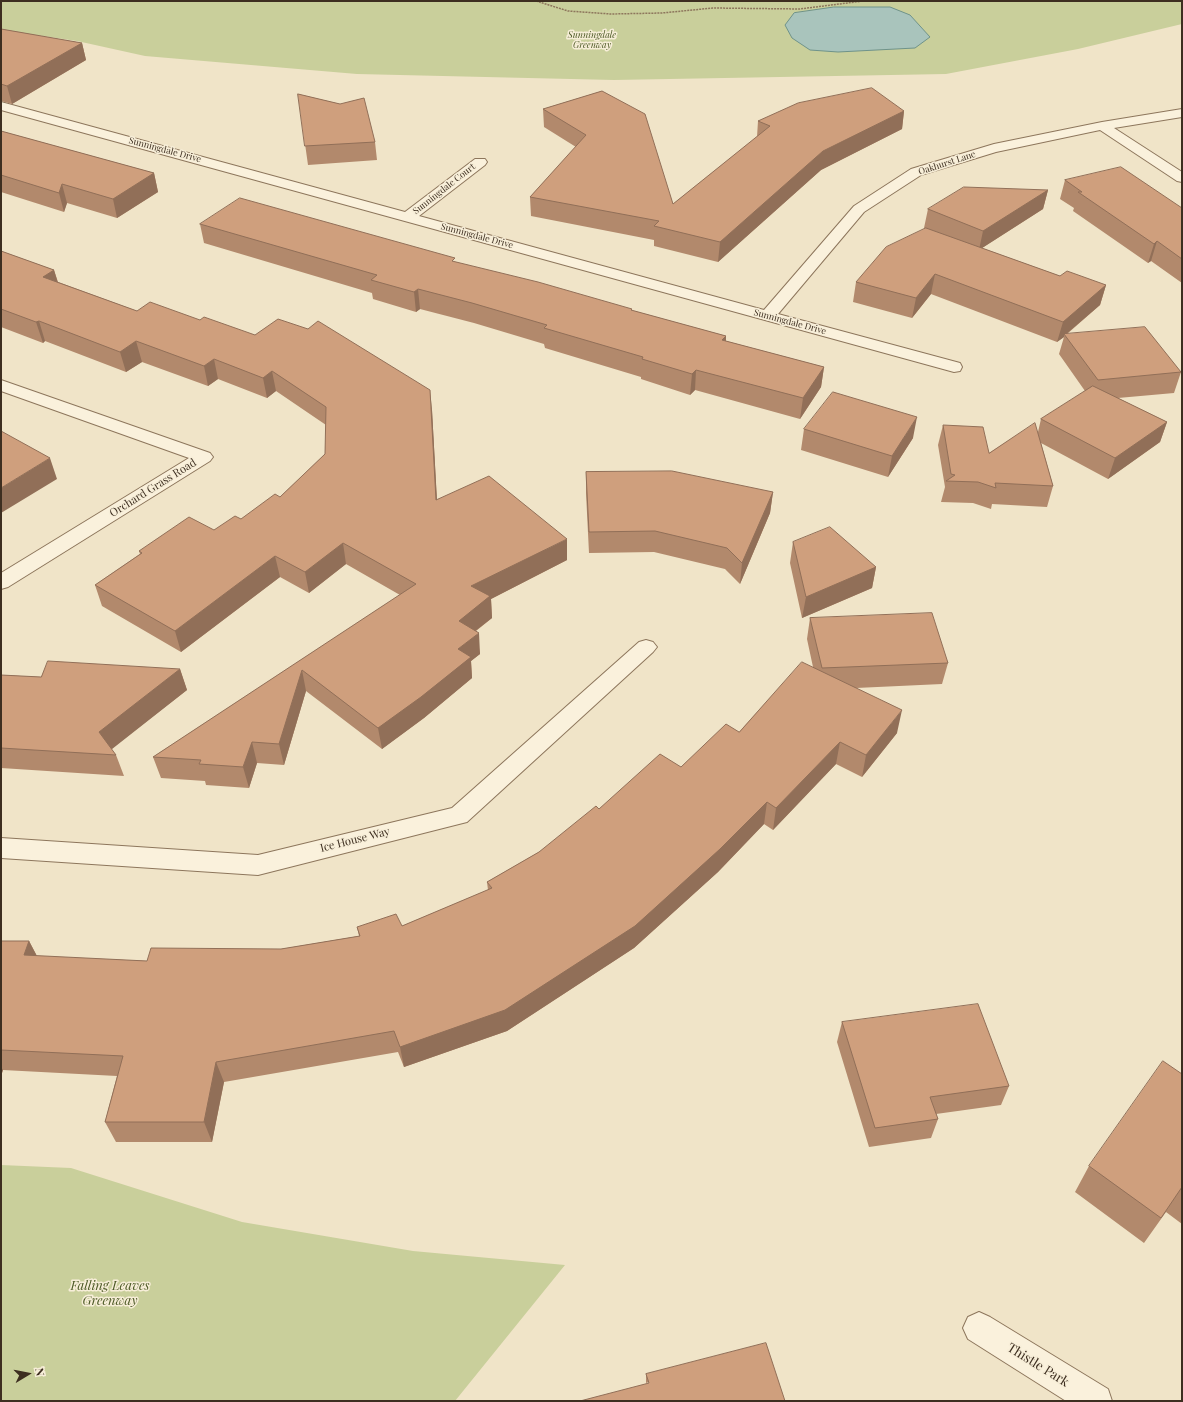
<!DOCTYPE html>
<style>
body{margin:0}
#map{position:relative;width:1183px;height:1402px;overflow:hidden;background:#f0e4c8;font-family:"Playfair Display",serif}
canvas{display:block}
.frame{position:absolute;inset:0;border:2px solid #3d2e20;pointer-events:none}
.north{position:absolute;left:8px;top:1354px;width:40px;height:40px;-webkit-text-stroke:3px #f7eed8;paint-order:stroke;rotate:80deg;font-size:11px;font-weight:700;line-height:16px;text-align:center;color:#3d2e20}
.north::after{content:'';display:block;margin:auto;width:14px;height:18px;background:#3d2e20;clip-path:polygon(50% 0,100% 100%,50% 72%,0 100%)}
</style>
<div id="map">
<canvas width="1183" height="1402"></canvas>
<div class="frame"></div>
<div class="north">N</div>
</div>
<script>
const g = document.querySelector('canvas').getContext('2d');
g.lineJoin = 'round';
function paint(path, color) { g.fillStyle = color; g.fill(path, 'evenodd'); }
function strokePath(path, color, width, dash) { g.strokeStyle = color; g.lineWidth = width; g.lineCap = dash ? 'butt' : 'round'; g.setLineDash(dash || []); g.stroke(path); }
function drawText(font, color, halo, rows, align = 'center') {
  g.font = font + ' "Playfair Display",serif'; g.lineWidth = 3; g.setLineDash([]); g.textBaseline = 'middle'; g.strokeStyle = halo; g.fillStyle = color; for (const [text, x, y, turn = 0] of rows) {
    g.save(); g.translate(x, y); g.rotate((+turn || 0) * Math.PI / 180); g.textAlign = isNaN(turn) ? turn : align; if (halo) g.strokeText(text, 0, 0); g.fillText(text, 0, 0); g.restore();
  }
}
paint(new Path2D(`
 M1 1H1182V24L1078 49 946 74 614 80 357 74 145 56 77 41 1 30Z
 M1 1165 71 1168 242 1222 413 1251 565 1265 455 1401H1Z`), '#c9cf9b');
const water = new Path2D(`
 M834 7H890L910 15 930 37 915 48 838 52 810 50 792 38 785 25 794 13Z`);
paint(water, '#a9c4bc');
strokePath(water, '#6f938a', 1);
const minor = new Path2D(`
 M1 102 405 212 475 159H485L487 162 485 165 419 216 764 310 854 206 911 169 994 144 1102 122 1182 109V117L1114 128 1182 172V182L1177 181 1100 130 996 152 921 175 864 212 778 314 960 363 962 367 960 371 954 372 1 110Z
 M1 380 210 453 213 457 210 461 8 587 1 589V573L189 458 1 391Z
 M646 640 653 642 657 647 653 652 467 822 459 824 258 875 1 858V838L258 855 452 808 639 642Z
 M979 1312 990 1317 1108 1389 1112 1401H1066L968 1339 963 1328 968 1317Z`);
strokePath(minor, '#8d765c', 2);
strokePath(new Path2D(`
 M536 1 568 11 611 14 662 13 713 8 800 9 863 1`), '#8d765c', 1.5, [2, 1]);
paint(minor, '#faf1dc');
paint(new Path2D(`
 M1 29 82 43 86 60 12 104 1 101Z
 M602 91 673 204 757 137 758 121 904 111 902 129 821 170 718 262 654 246V240L531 216 530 197 576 147 544 127 543 109Z
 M298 94 340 104 375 142 377 160 308 165Z
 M1 131 154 173 158 192 117 218 67 203 64 212 1 192Z
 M1065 180 1182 208V283L1151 261 1148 263 1073 211 1074 208 1060 199Z
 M1048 190 1043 209 982 248 1060 276 1106 285 1100 305 1067 334 1181 372 1174 393 1118 398 1167 422 1160 442 1108 479 1041 443 1053 486 1047 507 992 504 991 509 973 503 941 502 945 487 938 445 943 425 989 453 1038 432 1041 419 1085 391 1059 354 1064 337 1057 342 931 294 912 318 853 302 856 282 925 229 924 228 928 209Z
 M200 224 455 262 726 336V341L824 367 821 387 800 419 695 390 690 395 641 379V377L545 348 544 344 474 323 420 309 416 312 373 299 372 293 204 243Z
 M1 251 54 270 58 282 137 311 432 410 437 500 567 560 491 599 492 618 476 631 480 654 471 661 472 678 424 718 382 749 306 691 284 765 257 763 249 788 206 785 205 781 161 778 153 757 400 595 346 564 309 593 280 577 181 652 102 606 95 585 140 554 139 551 214 530 241 519 280 497 325 454 326 425 276 391 267 398 218 379 208 386 142 362 126 372 45 341 43 343 1 327Z
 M804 429 913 438 888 477 801 450Z
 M586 472 773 492 770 513 740 584 725 569 654 552 589 553 586 493Z
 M793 542 876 567 872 588 802 618 790 563Z
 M810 618 948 663 942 684 856 688 897 733 862 777 836 764 773 830 764 824 718 872 634 948 507 1031 404 1067 398 1052 224 1082 212 1142H116L105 1122 117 1076 3 1070 1 1076V941H29L37 956 147 961 281 949 359 936 357 927 402 926 488 890 487 882 539 852 599 809 681 767 739 732 813 667 807 639Z
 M180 669 187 690 111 749 116 755 124 776 1 768V675L41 677Z
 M842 1022 1009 1086 1001 1105 936 1114 938 1119 931 1138 869 1147 837 1042Z
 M1182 1074V1224L1166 1212 1144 1243 1075 1192 1089 1166Z
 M766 1343 646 1383V1374Z`), '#b2896c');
paint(new Path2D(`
 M82 43 86 60 12 104 7 86Z
 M904 111 902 129 821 170 718 262 720 242 823 151Z
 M154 173 158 192 117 218 113 199Z
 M62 184 67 203 64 212 59 193Z
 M1048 190 1043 209 979 250 983 231Z
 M1157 241 1151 261 1148 263 1154 244Z
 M54 270 60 290 43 277Z
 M935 274 931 294 912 318 916 298Z
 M1106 285 1100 305 1065 335 1064 334V337L1057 342 1063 322Z
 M418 289 420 309 416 312 414 292Z
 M39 321 45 341 43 343 36 322Z
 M726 336 725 356 722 340Z
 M136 341 142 362 126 372 120 352Z
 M214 359 218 379 208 386 204 366Z
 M824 367 821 387 800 419 803 398Z
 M696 370 695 390 690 395 692 374Z
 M272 371 276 391 267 398 263 378Z
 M430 390 432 410 438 521 436 500Z
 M917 417 913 438 888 477 892 456Z
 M1167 422 1160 442 1108 479 1115 458Z
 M50 458 57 479 1 513V488Z
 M773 492 770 513 740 584 742 563Z
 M567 539V560L491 599 492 618 461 642 459 621 471 586Z
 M343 543 346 564 309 593 305 572Z
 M275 556 280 577 181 652 175 631Z
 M876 567 872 588 802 618 806 597Z
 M479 633 480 654 471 661 472 678 424 718 382 749 378 728 458 649Z
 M180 669 187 690 107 753 99 732Z
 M302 670 306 691 284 765 279 744Z
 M902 710 897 733 862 777 866 755Z
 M252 742 257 763 249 788 243 767Z
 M840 742 836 764 773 830 776 808Z
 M767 802 764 824 718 872 634 948 507 1031 404 1067 400 1047Z
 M29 941 40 962 24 955Z
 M216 1062 224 1082 212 1142 204 1122Z
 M1 1067 3 1070 1 1076Z`), '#916f58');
const building = new Path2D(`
 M1 29 82 43 7 86 1 84Z
 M872 88 904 111 823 151 720 242 654 226 659 221 530 197 586 135 543 109 602 91 645 114 673 204 770 126 758 121 798 103Z
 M298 94 340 104 364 98 375 142 305 146Z
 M1 131 154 173 113 199 62 184 59 193 1 175Z
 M1121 167 1182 208V259L1157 241 1154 244 1078 192H1082L1065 180Z
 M964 187 1048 190 983 231 928 209Z
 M240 198 455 258 452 261 538 282 632 309 631 310 726 336 722 340 824 367 803 398 696 370 692 374 642 359 643 357 544 328 547 325 472 303 418 289 414 292 371 280 377 275 200 224Z
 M926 228 1060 276 1067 271 1106 285 1063 322 935 274 916 298 856 282 886 247Z
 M1 251 54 270 43 277 137 311 150 302 200 320 204 317 255 335 278 319 308 329 318 321 430 390 436 500 489 476 567 539 471 586 490 596 459 621 479 633 458 649 471 657 421 697 378 728 302 670 279 744 252 742 243 767 199 764 201 760 153 757 416 584 343 543 305 572 275 556 175 631 95 585 142 553 139 551 189 517 214 530 235 516 241 519 275 494 280 497 325 454 326 407 272 371 263 378 214 359 204 366 136 341 120 352 39 321 36 322 1 309Z
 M1145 327 1181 372 1098 380 1064 334Z
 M1093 386 1167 422 1115 458 1041 419Z
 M833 392 917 417 892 456 804 429Z
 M1035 423 1053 486 995 483 996 488 978 482 946 481 955 475 951 474 943 425 983 427 989 453Z
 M1 431 50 458 1 488Z
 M672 471 773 492 742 563 727 548 655 531 589 532 586 472Z
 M830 527 876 567 806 597 793 542Z
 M932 613 948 663 822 668 810 618Z
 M48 661 180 669 99 732 116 755 1 748V675L41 677Z
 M802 662 902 710 866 755 840 742 776 808 767 802 720 849 635 926 505 1010 400 1047 394 1031 216 1062 204 1122H105L123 1056 1 1050V941H29L24 955 147 961 151 948 281 949 360 936 357 927 396 914 402 926 492 888 487 882 539 852 596 806 599 809 660 754 681 767 726 724 739 732Z
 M978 1004 1009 1086 930 1097 938 1119 875 1128 842 1022Z
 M1163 1061 1182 1074V1187L1161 1218 1089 1166Z
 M766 1343 785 1401H580L649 1383 646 1374Z`);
paint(building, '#cf9f7d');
strokePath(building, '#916f58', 1);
drawText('italic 9px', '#4d5a26', '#f7eed8', [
 ["Sunningdale",592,35],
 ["Greenway",592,45]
]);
drawText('9px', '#3d2e20', '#f7eed8', [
 ["Sunningdale Drive",165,150,15],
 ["Oakhurst Lane",947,163,-18],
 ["Sunningdale Court",444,189,-38],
 ["Sunningdale Drive",477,236,15],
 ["Sunningdale Drive",790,322,15]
]);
drawText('11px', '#3d2e20', '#f7eed8', [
 ["Orchard Grass Road",153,488,-32],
 ["Ice House Way",355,840,-14]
]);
drawText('italic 13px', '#4d5a26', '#f7eed8', [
 ["Falling Leaves",110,1286],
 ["Greenway",110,1301]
]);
drawText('13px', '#3d2e20', '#f7eed8', [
 ["Thistle Park",1038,1365,32]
]);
</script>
